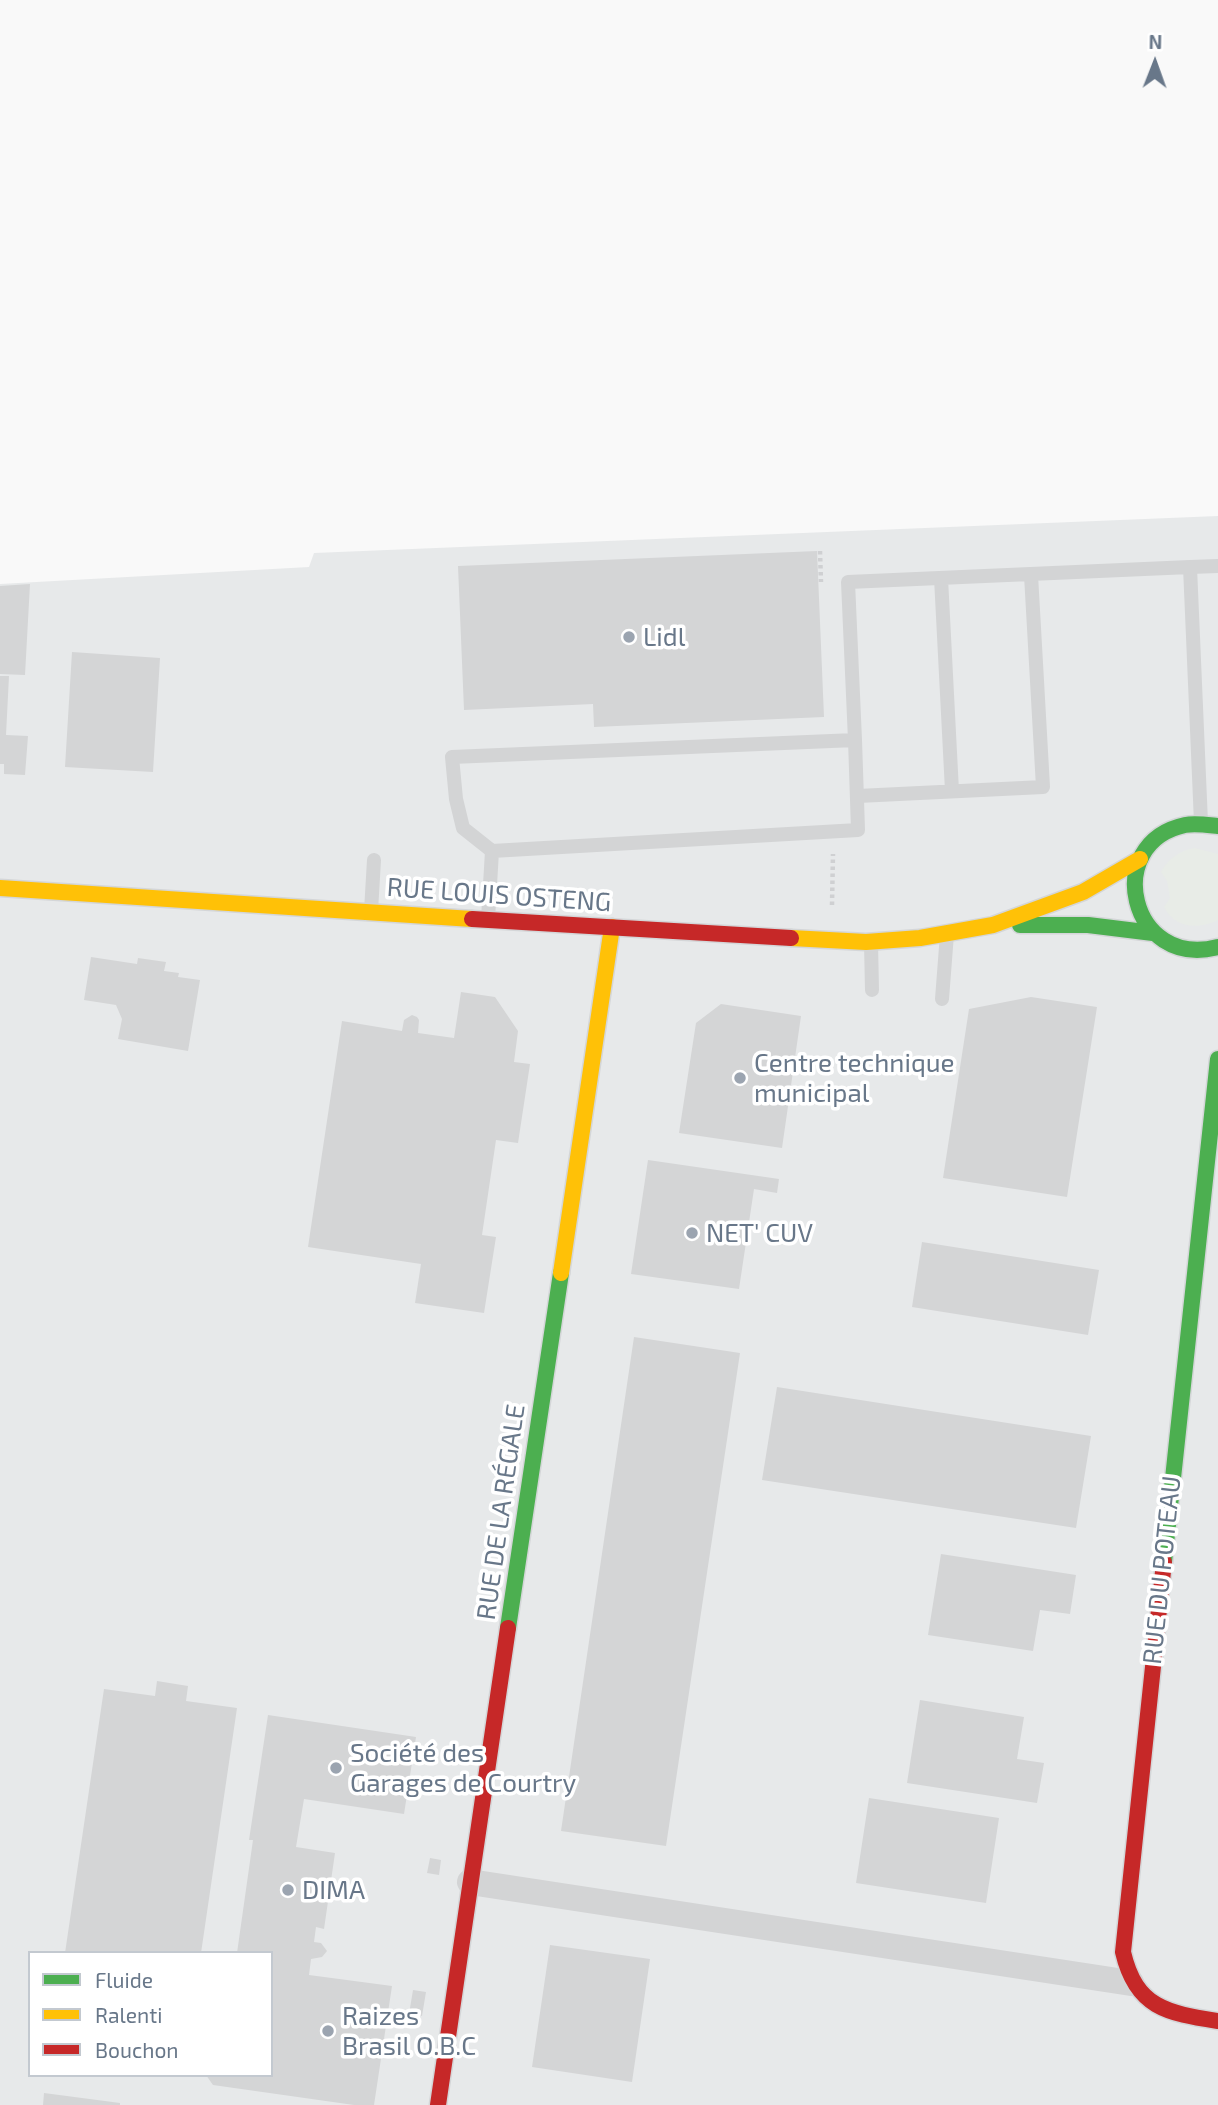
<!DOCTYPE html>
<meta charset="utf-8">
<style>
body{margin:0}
#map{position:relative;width:1218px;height:2105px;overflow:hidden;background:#f9f9f9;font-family:"Exo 2",sans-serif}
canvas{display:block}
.legend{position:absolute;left:28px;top:1951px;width:245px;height:126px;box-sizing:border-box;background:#fff;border:2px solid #c3c9d0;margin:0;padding:9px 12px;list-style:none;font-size:21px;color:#687789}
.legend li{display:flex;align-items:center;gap:14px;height:35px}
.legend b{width:35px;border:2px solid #c3c9d0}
.north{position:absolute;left:1120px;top:28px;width:70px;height:70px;-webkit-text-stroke:5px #fff;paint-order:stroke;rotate:1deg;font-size:19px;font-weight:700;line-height:28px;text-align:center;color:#687789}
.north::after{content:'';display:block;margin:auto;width:24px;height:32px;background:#687789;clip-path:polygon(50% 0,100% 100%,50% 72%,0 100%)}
</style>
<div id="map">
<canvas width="1218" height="2105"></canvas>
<ul class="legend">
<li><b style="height:9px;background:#4caf50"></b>Fluide</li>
<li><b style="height:9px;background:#ffc107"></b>Ralenti</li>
<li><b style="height:9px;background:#c62828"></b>Bouchon</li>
</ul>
<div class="north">N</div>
</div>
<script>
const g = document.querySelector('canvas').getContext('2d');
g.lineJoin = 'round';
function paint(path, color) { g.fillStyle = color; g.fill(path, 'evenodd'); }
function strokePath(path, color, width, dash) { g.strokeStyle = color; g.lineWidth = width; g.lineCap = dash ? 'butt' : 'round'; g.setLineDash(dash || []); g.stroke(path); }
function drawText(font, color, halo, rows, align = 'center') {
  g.font = font + ' "Exo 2",sans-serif'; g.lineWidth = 7; g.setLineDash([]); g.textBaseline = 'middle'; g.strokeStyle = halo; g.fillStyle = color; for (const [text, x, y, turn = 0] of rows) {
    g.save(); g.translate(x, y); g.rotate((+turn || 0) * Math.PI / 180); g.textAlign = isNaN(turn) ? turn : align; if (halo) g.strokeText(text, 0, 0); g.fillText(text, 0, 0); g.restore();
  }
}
paint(new Path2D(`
 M1218 516V2105H0V584L309 567 314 553ZM30 1953H271V2075H30Z`), '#e7e9ea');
paint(new Path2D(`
 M1195 848 1218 854V920C1199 930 1174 928 1164 907L1170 898 1167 881 1161 872C1169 858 1179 851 1195 848Z`), '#e8ece7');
paint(new Path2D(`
 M817 551 824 717 594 727 593 704 464 710 458 566Z
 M30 584 25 675 0 674V586Z
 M72 652 160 658 153 772 65 767Z
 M0 676H9L6 735 28 736 25 775 4 774V764H0Z
 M91 957 137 964 138 958 166 962 164 971 179 973 178 977 200 980 188 1051 118 1039 122 1019 116 1005 84 1000Z
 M461 992 495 997 518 1031 514 1062 530 1064 518 1143 496 1140 482 1235 496 1237 484 1313 415 1303 421 1264 308 1247 342 1021 402 1031 404 1020 412 1015 417 1017 419 1020 418 1033 454 1038Z
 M1031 997 1097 1007 1067 1197 943 1178 969 1009Z
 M721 1004 801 1016 782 1148 679 1133 696 1023Z
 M648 1160 779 1179 777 1193 754 1189 739 1289 631 1274Z
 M922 1242 1099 1270 1088 1335 912 1307Z
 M634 1337 740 1353 666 1846 561 1831Z
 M777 1387 1091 1436 1076 1528 762 1480Z
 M941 1554 1076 1575 1070 1614 1040 1610 1033 1651 928 1635Z
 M157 1681 188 1686 186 1701 237 1708 201 1953H65L104 1689 155 1696Z
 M920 1700 1024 1717 1017 1759 1044 1763 1037 1803 907 1783Z
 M268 1715 416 1737 404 1814 304 1799 296 1847 335 1853 324 1929 316 1927 314 1942 321 1943 327 1951 322 1957 311 1959 309 1975 392 1986 374 2105H354L213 2085 206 2075H271V1953H237L253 1840H249Z
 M869 1798 999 1818 986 1903 856 1883Z
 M430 1858 441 1860 439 1875 427 1873Z
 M550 1945 650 1959 632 2082 532 2067Z
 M413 1990 426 1992 422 2016 409 2014Z
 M44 2093 120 2103V2105H43Z`), '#d4d5d6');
const fast = new Path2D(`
 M1218 826C1208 825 1195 823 1185 825 1101 843 1130 970 1218 947
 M1020 925H1088L1153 933
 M1164 1562 1218 1059
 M508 1628 561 1273`);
const slow = new Path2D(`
 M0 888 472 919
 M791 938 866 942 920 938 993 925 1083 892 1140 859
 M561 1273 612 927`);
const jam = new Path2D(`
 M472 919 791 938
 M1164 1562 1123 1952C1136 2008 1167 2013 1218 2021
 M438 2105 508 1628`);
strokePath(fast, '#d4d6d8', 19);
strokePath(slow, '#d4d6d8', 19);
strokePath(jam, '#d4d6d8', 19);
strokePath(new Path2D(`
 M820 551 821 582
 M832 905 833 854`), '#cfd0d2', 4.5, [3.5, 3.5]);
strokePath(new Path2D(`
 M1190 567 1218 566
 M941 578 952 791
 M858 796 1043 787 1031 575
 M492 851 858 830 855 740
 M371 911 374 860
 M488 919 492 851 463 828 456 799 452 757 855 740 848 582 1190 567 1201 823
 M871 943 872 990
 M942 999 947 934`), '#d3d4d5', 14);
strokePath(new Path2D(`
 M470 1882 1131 1983`), '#d3d4d5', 26);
strokePath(fast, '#4caf50', 16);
strokePath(slow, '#ffc107', 16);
strokePath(jam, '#c62828', 16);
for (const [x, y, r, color] of [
 [629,637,7,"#9ba4b0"],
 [740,1078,7,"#9ba4b0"],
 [692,1233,7,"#9ba4b0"],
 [336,1768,7,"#9ba4b0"],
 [288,1890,7,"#9ba4b0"],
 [328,2031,7,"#9ba4b0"]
]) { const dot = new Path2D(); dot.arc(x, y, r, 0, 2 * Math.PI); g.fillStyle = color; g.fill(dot); strokePath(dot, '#fff', 2.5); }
drawText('26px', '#687789', '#fff', [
 ["Lidl",643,637],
 ["Centre technique",754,1063],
 ["municipal",754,1093],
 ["NET' CUV",706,1233],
 ["Société des",350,1753],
 ["Garages de Courtry",350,1783],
 ["DIMA",302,1890],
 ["Raizes",342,2016],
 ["Brasil O.B.C",342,2046]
], 'left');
drawText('26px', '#687789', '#fff', [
 ["RUE LOUIS OSTENG",499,895,4],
 ["RUE DE LA RÉGALE",501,1512,-82],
 ["RUE DU POTEAU",1162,1570,-84]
]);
</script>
